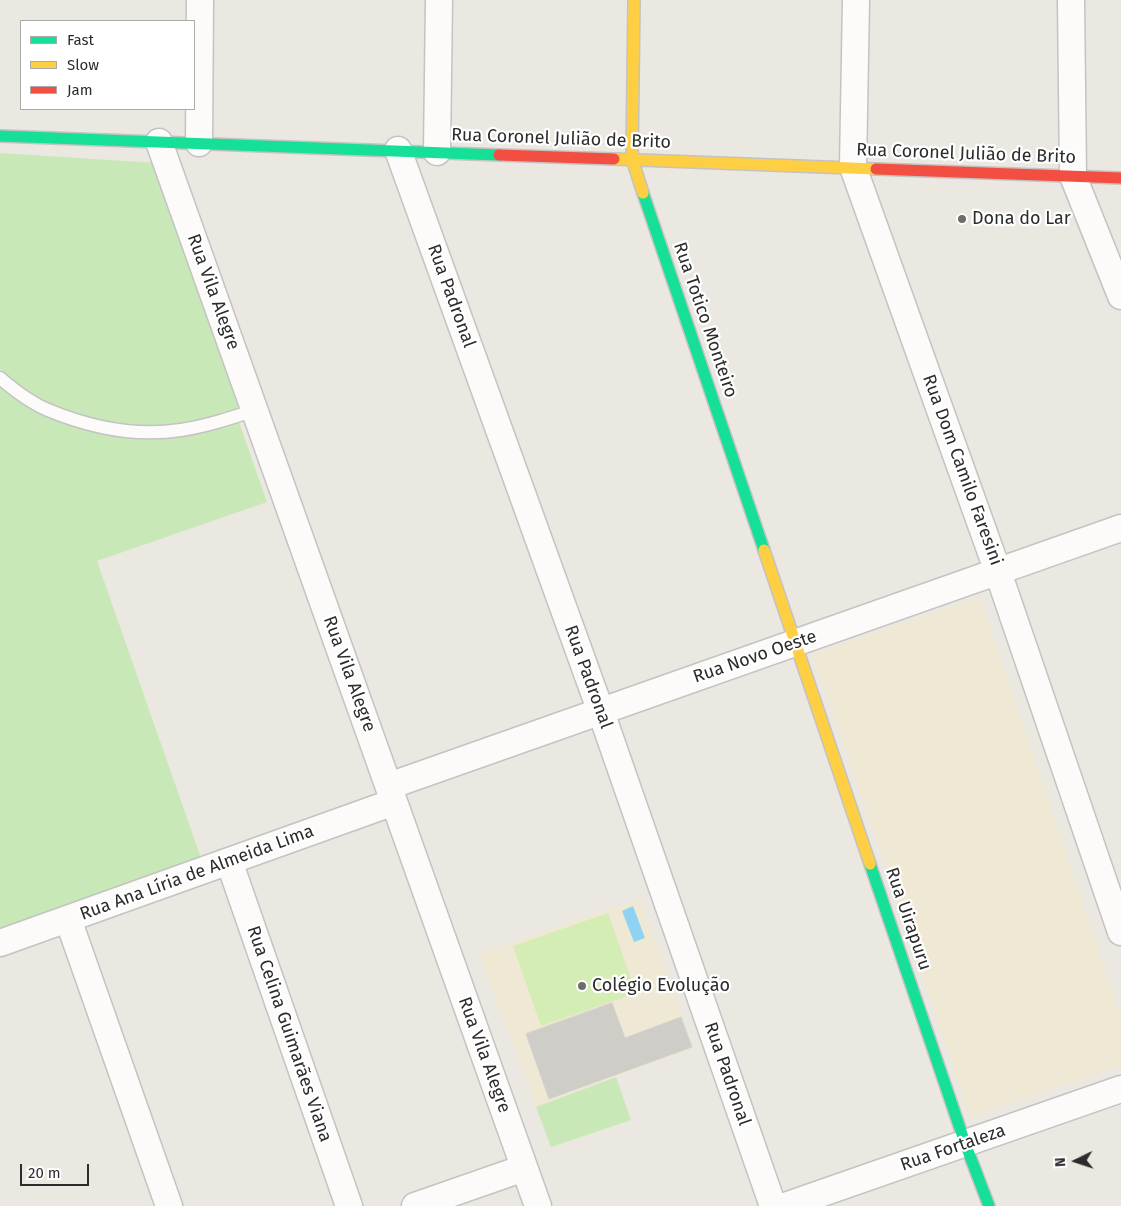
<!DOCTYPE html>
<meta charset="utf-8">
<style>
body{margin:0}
#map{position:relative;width:1121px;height:1206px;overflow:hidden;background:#ebe7e1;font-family:"Fira Sans",sans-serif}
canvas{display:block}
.legend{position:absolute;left:20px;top:20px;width:175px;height:90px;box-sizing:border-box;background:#fff;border:1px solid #ababab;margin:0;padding:6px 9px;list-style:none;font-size:15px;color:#2c2c2c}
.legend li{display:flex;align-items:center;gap:10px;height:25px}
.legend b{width:25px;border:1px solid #ababab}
.north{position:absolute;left:1051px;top:1136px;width:50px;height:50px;-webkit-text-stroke:4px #fff;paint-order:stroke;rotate:266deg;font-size:14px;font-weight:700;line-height:20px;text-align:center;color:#2c2c2c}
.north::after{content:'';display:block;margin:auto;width:18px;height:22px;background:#2c2c2c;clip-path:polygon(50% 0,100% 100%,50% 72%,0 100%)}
.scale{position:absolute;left:20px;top:1164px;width:69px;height:22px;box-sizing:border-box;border:2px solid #2c2c2c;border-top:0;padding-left:6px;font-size:15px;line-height:18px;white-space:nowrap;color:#2c2c2c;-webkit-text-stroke:4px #fff;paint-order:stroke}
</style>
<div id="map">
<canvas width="1121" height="1206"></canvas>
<ul class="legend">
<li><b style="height:6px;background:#16e098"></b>Fast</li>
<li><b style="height:6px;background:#ffcf43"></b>Slow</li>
<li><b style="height:6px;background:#f24e42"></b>Jam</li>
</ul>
<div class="north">N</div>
<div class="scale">20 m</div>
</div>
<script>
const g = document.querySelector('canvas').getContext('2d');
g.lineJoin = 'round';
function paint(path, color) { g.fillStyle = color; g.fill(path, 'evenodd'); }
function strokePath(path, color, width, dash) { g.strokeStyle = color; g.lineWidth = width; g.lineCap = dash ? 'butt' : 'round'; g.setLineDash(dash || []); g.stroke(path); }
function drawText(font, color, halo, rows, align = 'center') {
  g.font = font + ' "Fira Sans",sans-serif'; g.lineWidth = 4.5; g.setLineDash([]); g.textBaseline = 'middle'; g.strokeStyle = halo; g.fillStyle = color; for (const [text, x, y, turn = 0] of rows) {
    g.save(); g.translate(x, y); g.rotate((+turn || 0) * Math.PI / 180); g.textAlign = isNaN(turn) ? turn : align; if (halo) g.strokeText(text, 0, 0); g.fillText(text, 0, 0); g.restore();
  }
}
paint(new Path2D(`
 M980 597 1121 1015V1066L970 1117 813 654Z
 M640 898 693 1048 536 1107 479 954Z`), '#efe8d5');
paint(new Path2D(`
 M0 153 157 163 250 406C221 415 192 424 162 426 125 427 84 418 50 403 32 395 16 381 0 369Z
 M0 387C15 396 30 407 45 415 113 447 170 441 239 422L267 502 97 561 202 861 0 932Z
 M616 1077 631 1120 551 1147 536 1107Z`), '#c8e9b7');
paint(new Path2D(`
 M608 913 636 993 541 1026 513 946Z`), '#d4edb4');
paint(new Path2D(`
 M633 906 645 938 634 942 622 911Z`), '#8fd2f2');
const building = new Path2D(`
 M612 1003 625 1038 681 1017 692 1047 549 1099 526 1034Z`);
paint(building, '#cfcdc8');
strokePath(building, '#d6d3cd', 1);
const lane = new Path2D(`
 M0 378C14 390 31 403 48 410 89 427 136 437 181 430 207 426 231 418 255 410`);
const street = new Path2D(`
 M856 0 853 167 998 572 1121 932
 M1071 0 1073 176 1121 296
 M159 142 538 1206
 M199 143 200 0
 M398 150 601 712 773 1206
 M437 152 439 0
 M389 786 1121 528
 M229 861 349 1206
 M68 919 169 1206
 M0 943 394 802
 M415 1206 524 1168
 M785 1206 1121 1089`);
const fast = new Path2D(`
 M0 136 499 155
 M643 193 764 550
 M870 864 965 1143 989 1206`);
const slow = new Path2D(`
 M634 0 632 159 643 193
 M614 159 876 169
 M764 550 870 864`);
const jam = new Path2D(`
 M499 155 614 159
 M876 169 1121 178`);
strokePath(lane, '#c4c3c3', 15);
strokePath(street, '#c4c3c3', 29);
strokePath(fast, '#c4c3c3', 14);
strokePath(slow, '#c4c3c3', 14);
strokePath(jam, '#c4c3c3', 14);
strokePath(lane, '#fcfbfa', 12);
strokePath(street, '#fcfbfa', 26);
strokePath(fast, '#16e098', 11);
strokePath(slow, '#ffcf43', 11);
strokePath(jam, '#f24e42', 11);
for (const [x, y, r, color] of [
 [962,219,5,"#6f6d6b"],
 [582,986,5,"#6f6d6b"]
]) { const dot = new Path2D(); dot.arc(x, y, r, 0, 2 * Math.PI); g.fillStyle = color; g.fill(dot); strokePath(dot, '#fff', 2); }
drawText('18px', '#2c2c2c', '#fff', [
 ["Rua Coronel Julião de Brito",561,139,2],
 ["Rua Coronel Julião de Brito",966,154,2],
 ["Rua Vila Alegre",213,292,70],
 ["Rua Padronal",451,296,70],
 ["Rua Totico Monteiro",705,320,71],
 ["Rua Dom Camilo Faresini",962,470,70],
 ["Rua Novo Oeste",755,657,-19],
 ["Rua Vila Alegre",349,674,70],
 ["Rua Padronal",588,677,70],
 ["Rua Ana Líria de Almeida Lima",197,873,-20],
 ["Rua Uirapuru",908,919,71],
 ["Rua Celina Guimarães Viana",289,1034,71],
 ["Rua Vila Alegre",484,1055,70],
 ["Rua Padronal",727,1074,71],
 ["Rua Fortaleza",953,1148,-19]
]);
drawText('18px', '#2c2c2c', '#fff', [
 ["Dona do Lar",972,219],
 ["Colégio Evolução",592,986]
], 'left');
</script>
